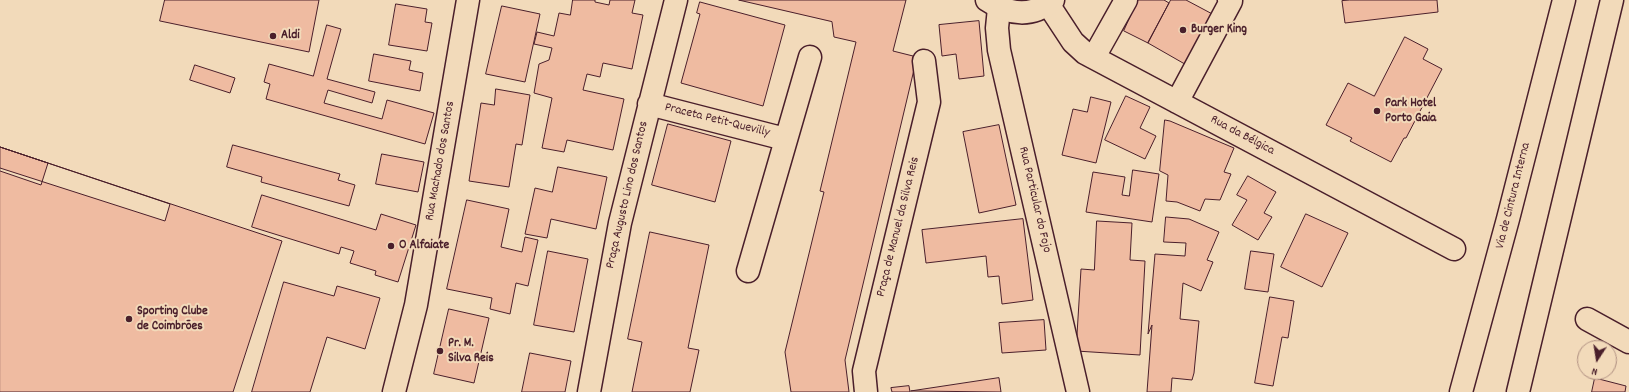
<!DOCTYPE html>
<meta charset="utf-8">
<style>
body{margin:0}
#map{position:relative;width:1629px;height:392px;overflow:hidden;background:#f2daba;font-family:Dekko,sans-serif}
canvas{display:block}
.north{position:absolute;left:1577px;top:340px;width:40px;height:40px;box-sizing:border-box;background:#f2daba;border:1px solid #af8f81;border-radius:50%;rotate:192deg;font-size:11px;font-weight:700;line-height:16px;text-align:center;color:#4a1f2b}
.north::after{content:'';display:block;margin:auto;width:14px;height:18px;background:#4a1f2b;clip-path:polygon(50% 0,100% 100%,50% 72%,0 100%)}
</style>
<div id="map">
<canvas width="1629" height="392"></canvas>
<div class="north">N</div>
</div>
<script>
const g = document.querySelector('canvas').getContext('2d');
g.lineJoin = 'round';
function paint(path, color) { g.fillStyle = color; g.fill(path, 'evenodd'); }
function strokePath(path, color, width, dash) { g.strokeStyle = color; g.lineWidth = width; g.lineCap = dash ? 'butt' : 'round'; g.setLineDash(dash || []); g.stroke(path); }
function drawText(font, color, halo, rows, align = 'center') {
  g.font = font + ' Dekko,sans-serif'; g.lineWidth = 4; g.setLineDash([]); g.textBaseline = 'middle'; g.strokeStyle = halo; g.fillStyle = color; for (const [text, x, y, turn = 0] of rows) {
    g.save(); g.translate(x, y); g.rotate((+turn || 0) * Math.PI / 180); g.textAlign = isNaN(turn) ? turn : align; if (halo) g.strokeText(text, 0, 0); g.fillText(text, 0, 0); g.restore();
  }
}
const building = new Path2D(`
 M165 0H319L309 52 160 21Z
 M573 0H595V2L609 5 610 0H635L632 13 643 15 632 69 603 63 600 77 587 74 583 90 624 99 613 150 567 140 564 152 542 148 552 98 534 93 539 64 549 60 552 48 534 44 537 32 554 36 559 13 570 15Z
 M739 0H906L893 51 917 57 845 360 849 392H791L785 352 824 192 820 191 856 42 834 37 832 22Z
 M1138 0H1164L1169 3 1148 43 1124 31Z
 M1171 0H1186L1218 17 1190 67 1148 43Z
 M1350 0H1437L1438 12 1345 23 1342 1Z
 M700 2 785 25 763 106 681 83 700 14 697 13Z
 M396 4 427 9 425 22 432 23 427 51 389 45Z
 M502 6 540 14 525 82 486 74Z
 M979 21 984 76 959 79 956 54 942 56 939 25Z
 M327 25 341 29 327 79 375 92 372 103 328 90 324 103 382 119 387 100 434 113 425 144 266 99 270 84 264 82 269 64 313 76Z
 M1405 37 1428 49 1423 59 1442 69 1406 138H1404L1391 162 1350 141 1352 138 1326 125 1348 83 1374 96Z
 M374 54 411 61 409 70 423 73 420 91 369 81Z
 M195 65 235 78 230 93 190 80Z
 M496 89 530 95 522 145 516 144 509 187 469 181 481 103 494 105Z
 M1126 96 1150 107 1140 128 1156 136 1145 159 1105 140Z
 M1091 97 1111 102 1096 163 1062 155 1073 109 1087 112Z
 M1165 120 1170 121 1234 148 1224 172 1231 174 1220 200 1205 199 1200 211 1177 202 1166 201 1168 175 1160 171Z
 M668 124 731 141 715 202 652 185Z
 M999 125 1016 205 979 213 963 132Z
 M233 145 340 174 338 180 355 185 349 206 261 182 262 177 227 167Z
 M0 147 282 241 233 392H0Z
 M0 147 170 204 165 221 0 168Z
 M0 147 48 163 41 185 0 171Z
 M382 154 424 162 418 192 376 184Z
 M558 167 607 177 596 229 551 219 547 238 525 234 535 188 552 192Z
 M1133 170 1159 174 1152 222 1086 212 1093 172 1125 177 1122 195 1129 196Z
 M1248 176 1276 192 1264 213 1272 217 1258 240 1232 225 1247 200 1237 195Z
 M262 195 376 230 381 214 416 225 398 282 375 275 376 271 350 263 354 251 341 247 339 254 252 227Z
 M467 200 509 209 501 247 522 252 525 237 538 240 528 286 516 283 510 314 490 309 492 298 447 289Z
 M1306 214 1348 233 1322 287 1281 267Z
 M1166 217 1189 219 1219 232 1207 260 1213 262 1201 291 1183 283 1180 319 1199 321 1194 373 1192 380 1172 378 1171 392H1147L1152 325 1148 334 1155 254 1185 256 1186 243 1164 242Z
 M1023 219 1033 300 1002 304 999 276 988 277 986 256 926 263 922 230Z
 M1097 221 1132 223 1130 260 1145 261 1140 355 1076 351 1081 269 1094 270Z
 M650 232 709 245 688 348 699 350 690 392H632L642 342 628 339Z
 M548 251 588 259 574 332 534 325Z
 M1251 251 1274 254 1268 292 1245 289Z
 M284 282 334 296 337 286 380 298 365 349 327 337 310 392H252Z
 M1270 297 1294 301 1288 338 1282 337 1273 386 1255 383Z
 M449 309 489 318 474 383 434 374Z
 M1044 320 1046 350 1002 353 999 323Z
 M530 353 571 361 565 392H522Z
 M999 378 1001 392 911 391Z
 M1595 378 1626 386 1625 392H1592Z
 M909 386 910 392H892L891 388Z`);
paint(building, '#efbba1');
strokePath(building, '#4a1f2b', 1);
const minor = new Path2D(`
 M1048 4 1073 42 1085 53 1454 249
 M999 8 997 28 999 50 1078 392
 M1094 57 1126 0
 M1177 102 1231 1 1229 0
 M649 104 785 139
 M748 271 810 57
 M1587 319 1629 342
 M394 392 416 305 468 0
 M589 392 620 223 676 0
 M866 392 864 371 929 102 924 61`);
const major = new Path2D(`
 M987 0C1009 15 1032 18 1053 0`);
const highway = new Path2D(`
 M1461 392 1508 219 1564 0
 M1518 392 1612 0`);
strokePath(minor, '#4a1f2b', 25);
strokePath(major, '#4a1f2b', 25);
strokePath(highway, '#4a1f2b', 25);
strokePath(minor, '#f2daba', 22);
strokePath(major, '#f2daba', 22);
strokePath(highway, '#f2daba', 22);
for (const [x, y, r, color] of [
 [1183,30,4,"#4a1f2b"],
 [273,36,4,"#4a1f2b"],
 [1377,111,4,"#4a1f2b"],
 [391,246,4,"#4a1f2b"],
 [129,319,4,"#4a1f2b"],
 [440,351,4,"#4a1f2b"]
]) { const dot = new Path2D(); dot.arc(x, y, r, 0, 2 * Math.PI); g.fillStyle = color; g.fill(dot); strokePath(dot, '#f2daba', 1.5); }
drawText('bold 13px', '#4a1f2b', '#f2daba', [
 ["Burger King",1191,30],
 ["Aldi",281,36],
 ["Park Hotel",1385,104],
 ["Porto Gaia",1385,119],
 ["O Alfaiate",399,246],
 ["Sporting Clube",137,312],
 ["de Coimbrões",137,327],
 ["Pr. M.",448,344],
 ["Silva Reis",448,359]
], 'left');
drawText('13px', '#4a1f2b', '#f2daba', [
 ["Praceta Petit-Quevilly",717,121,14],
 ["Rua da Bélgica",1242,136,28],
 ["Rua Machado dos Santos",441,161,-80],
 ["Praça Augusto Lino dos Santos",628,195,-77],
 ["Via de Cintura Interna",1514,196,-76],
 ["Rua Particular do Fojo",1034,200,77],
 ["Praça de Manuel da Silva Reis",899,227,-76]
]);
</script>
